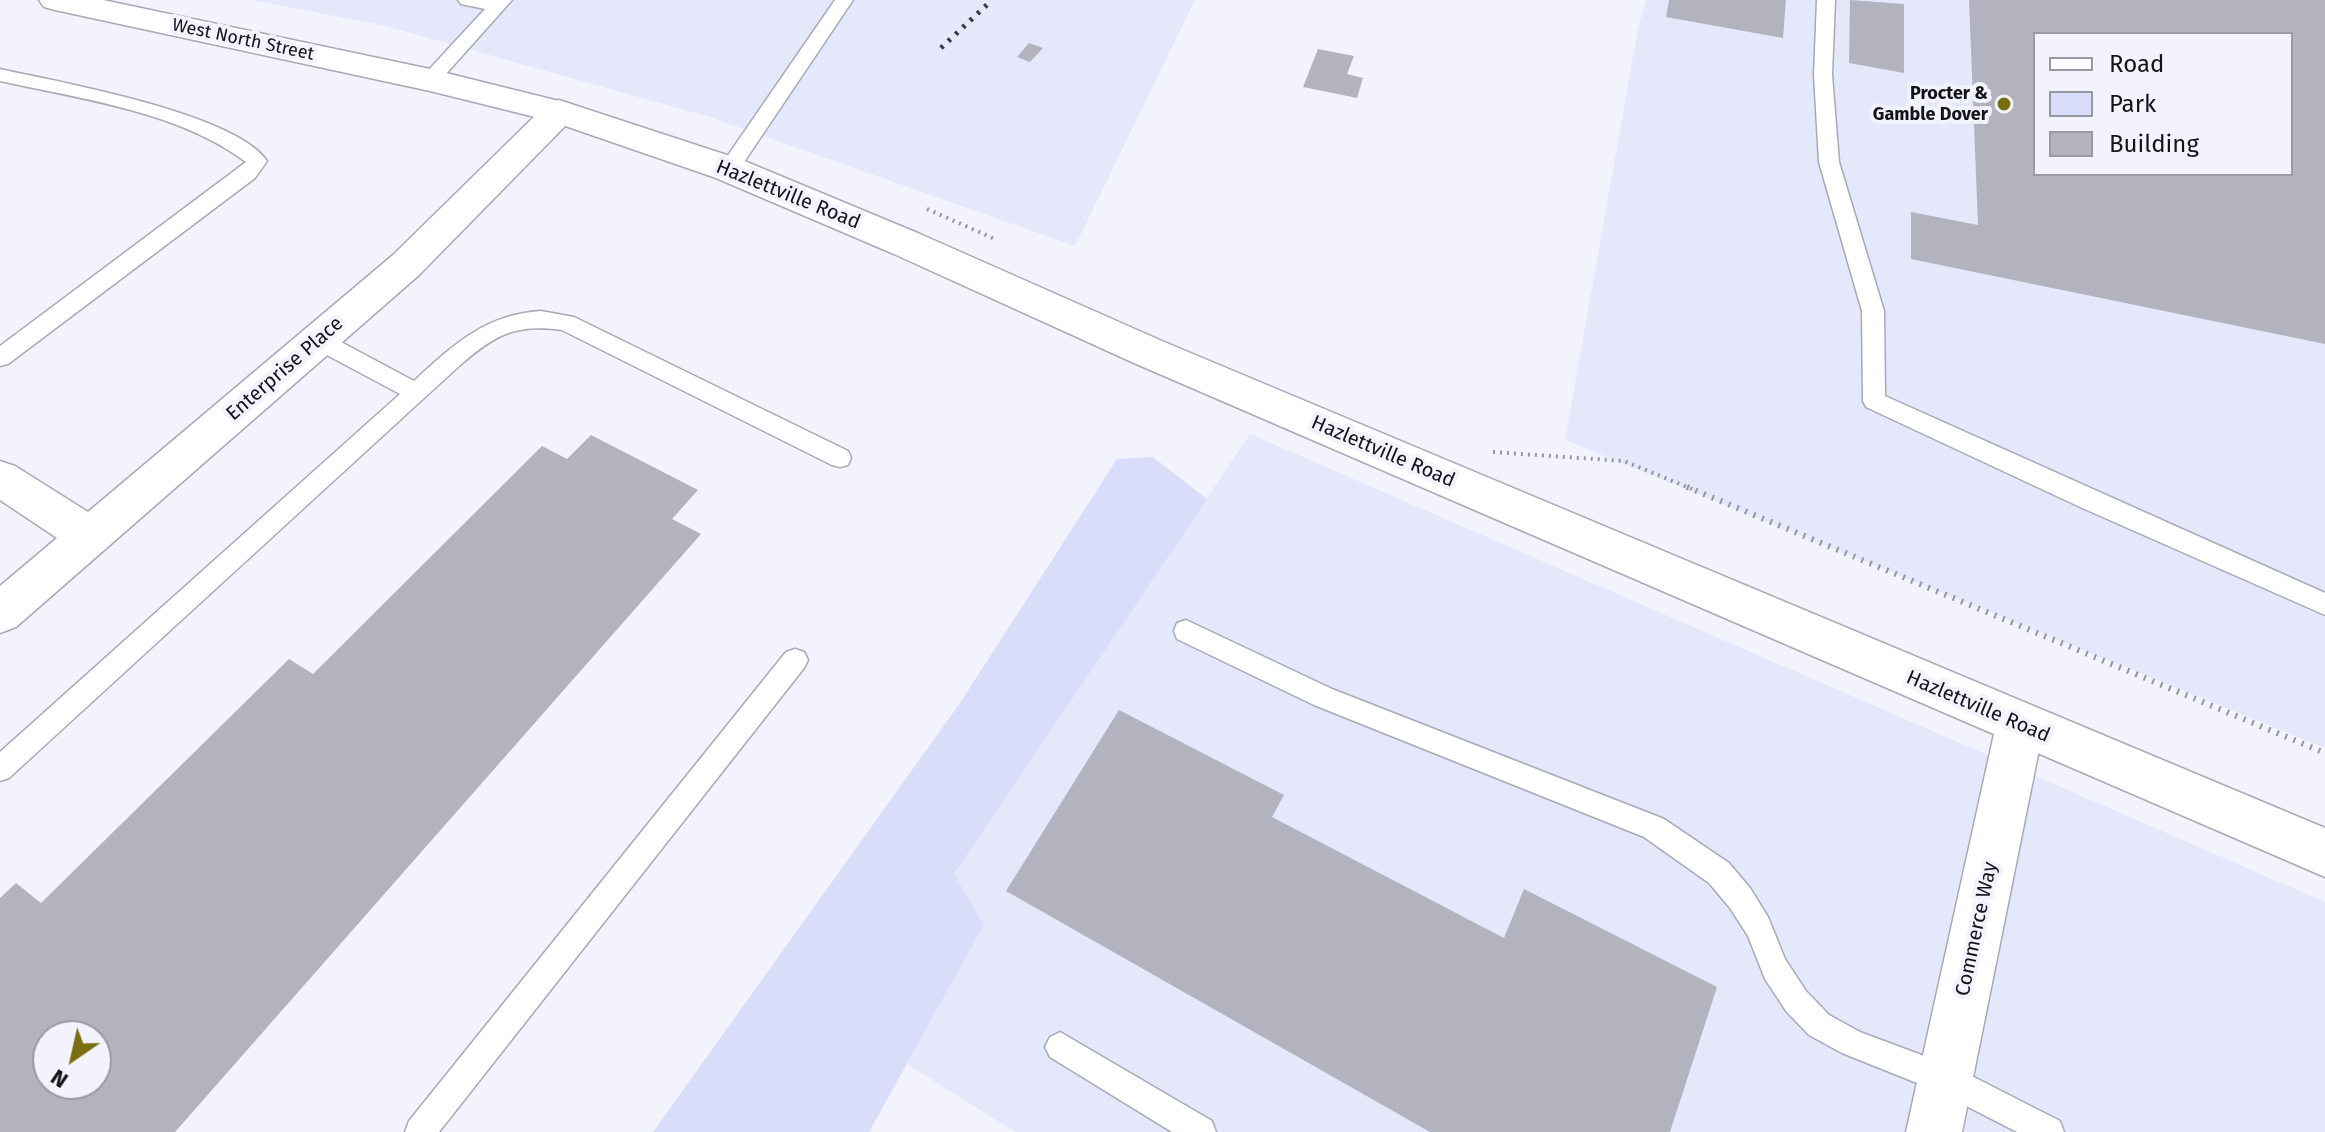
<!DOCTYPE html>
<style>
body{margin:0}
#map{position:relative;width:2325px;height:1132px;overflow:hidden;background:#f2f3fd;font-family:"Fira Sans",sans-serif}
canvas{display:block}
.legend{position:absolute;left:2033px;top:32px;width:260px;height:144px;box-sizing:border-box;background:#f2f3fd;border:2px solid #9999a1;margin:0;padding:10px 14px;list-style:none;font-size:24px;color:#131318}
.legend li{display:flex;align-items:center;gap:16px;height:40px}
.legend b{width:40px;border:2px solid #9999a1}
.north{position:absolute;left:32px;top:1020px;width:80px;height:80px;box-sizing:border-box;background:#f2f3fd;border:2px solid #9999a1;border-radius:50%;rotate:214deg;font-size:22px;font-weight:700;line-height:32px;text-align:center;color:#131318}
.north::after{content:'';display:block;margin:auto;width:28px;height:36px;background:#7a6f0e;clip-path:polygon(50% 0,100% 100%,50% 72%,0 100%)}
</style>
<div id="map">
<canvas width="2325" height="1132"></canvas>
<ul class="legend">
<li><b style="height:10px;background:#fff"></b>Road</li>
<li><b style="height:22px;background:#daddfa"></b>Park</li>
<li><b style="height:22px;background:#b2b3bf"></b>Building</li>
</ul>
<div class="north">N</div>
</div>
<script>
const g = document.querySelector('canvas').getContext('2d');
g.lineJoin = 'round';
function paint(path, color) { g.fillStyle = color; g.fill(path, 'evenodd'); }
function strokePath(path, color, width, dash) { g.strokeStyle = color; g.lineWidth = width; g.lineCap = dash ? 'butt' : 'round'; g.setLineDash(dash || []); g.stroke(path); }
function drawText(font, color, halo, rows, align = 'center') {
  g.font = font + ' "Fira Sans",sans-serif'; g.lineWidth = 8; g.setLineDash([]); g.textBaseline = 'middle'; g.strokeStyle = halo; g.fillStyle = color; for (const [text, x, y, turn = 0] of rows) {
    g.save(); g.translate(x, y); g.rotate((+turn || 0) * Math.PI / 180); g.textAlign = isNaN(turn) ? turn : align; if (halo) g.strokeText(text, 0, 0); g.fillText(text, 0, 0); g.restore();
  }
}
paint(new Path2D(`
 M252 0H1195L1075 246 710 117 386 26Z
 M1646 0H2325V748L1565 440 1638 29ZM2035 34H2291V174H2035Z
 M1250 434 2325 902V1132H1015L907 1064 984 925 954 874Z`), '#e5e7fb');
paint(new Path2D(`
 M1153 457 1207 499 954 874 984 925 869 1132H653L960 703 1117 459Z`), '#daddfa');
paint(new Path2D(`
 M1669 0H1786L1783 38 1666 17Z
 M1850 0 1904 4V73L1849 63Z
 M1969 0H2325V344L1911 259V212L1978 225ZM2035 34H2291V174H2035Z
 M1029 43 1043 48 1030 62 1017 57Z
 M1318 49 1354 56 1347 74 1363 78 1357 98 1303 87Z
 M591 435 698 490 672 519 701 534 175 1132H0V898L16 883 41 903 289 659 313 674 542 446 567 459ZM48 1036H96V1084H48Z
 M1119 710 1284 795 1272 817 1504 938 1524 889 1717 987 1670 1132H1430L1006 891Z`), '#b2b3bf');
const service = new Path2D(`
 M458 0H512L437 84H423L421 80 423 76 485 9 461 4Z
 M835 0H853L736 174H722L719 169 722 164Z
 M1817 0H1835L1832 75 1839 162 1884 311 1885 396 2325 593V615L2080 507 1866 407 1863 401 1862 311 1819 162 1814 75Z
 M0 69C58 82 235 113 267 161L255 178 8 364 0 366V346L246 162C178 111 81 99 0 81Z
 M541 311 574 317 848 451 851 458 848 465 840 467 832 465 562 330C514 323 493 336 458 367L9 778 0 781V752L400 394 310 346 307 340 310 334H326L414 381C453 345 486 314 541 311Z
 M1186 620 1332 689 1664 819 1729 863 1750 888 1768 917 1785 959 1806 991 1829 1015 1860 1032 1956 1068 2060 1121 2064 1132H2017L1937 1091 1842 1053 1809 1035 1786 1011 1765 979 1748 936 1730 908 1709 883 1644 837 1314 705 1177 639 1174 631 1177 623Z
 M795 649 804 652 808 660 804 668 439 1132H405L409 1121 786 652Z
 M1060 1032 1212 1121 1216 1132H1172L1050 1057 1045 1047 1050 1037Z`);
const minor = new Path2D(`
 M559 100 571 104 576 112 571 120 419 275 16 627 0 633V586L57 538 0 500V461L15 466 88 512 393 255 547 104Z
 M2020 703 2037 710 2044 725 1962 1132H1906L1996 725 2003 710Z`);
const secondary = new Path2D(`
 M39 0H103L430 69 571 104 742 160 920 234 1162 341 2325 828V877L1134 363 894 254 716 178 551 121 430 91 55 10 44 7Z`);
strokePath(service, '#a7a9b5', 3);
strokePath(minor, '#a7a9b5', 3);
strokePath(secondary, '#a7a9b5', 3);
strokePath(new Path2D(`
 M927 209 995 239
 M1493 452 1624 461 1692 489`), '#94959d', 4, [2, 5]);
strokePath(new Path2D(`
 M1687 487 2325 753`), '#94959d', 6, [2, 7]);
paint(service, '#fff');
paint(minor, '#fff');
paint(secondary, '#fff');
strokePath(new Path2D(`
 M941 48 992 0`), '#3c3c42', 5, [3, 7]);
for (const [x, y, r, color] of [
 [2004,104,8,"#7a6f0e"]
]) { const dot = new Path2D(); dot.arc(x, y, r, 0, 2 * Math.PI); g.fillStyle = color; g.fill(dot); strokePath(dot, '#f2f3fd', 3); }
drawText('18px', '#131318', '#f2f3fd', [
 ["West North Street",243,40,12]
]);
drawText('bold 18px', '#131318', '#f2f3fd', [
 ["Procter &",1988,94],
 ["Gamble Dover",1988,115]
], 'right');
drawText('20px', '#131318', '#f2f3fd', [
 ["Hazlettville Road",788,195,22],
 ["Enterprise Place",285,369,-41],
 ["Hazlettville Road",1383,452,23],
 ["Hazlettville Road",1978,707,23],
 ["Commerce Way",1977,929,-78]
]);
</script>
